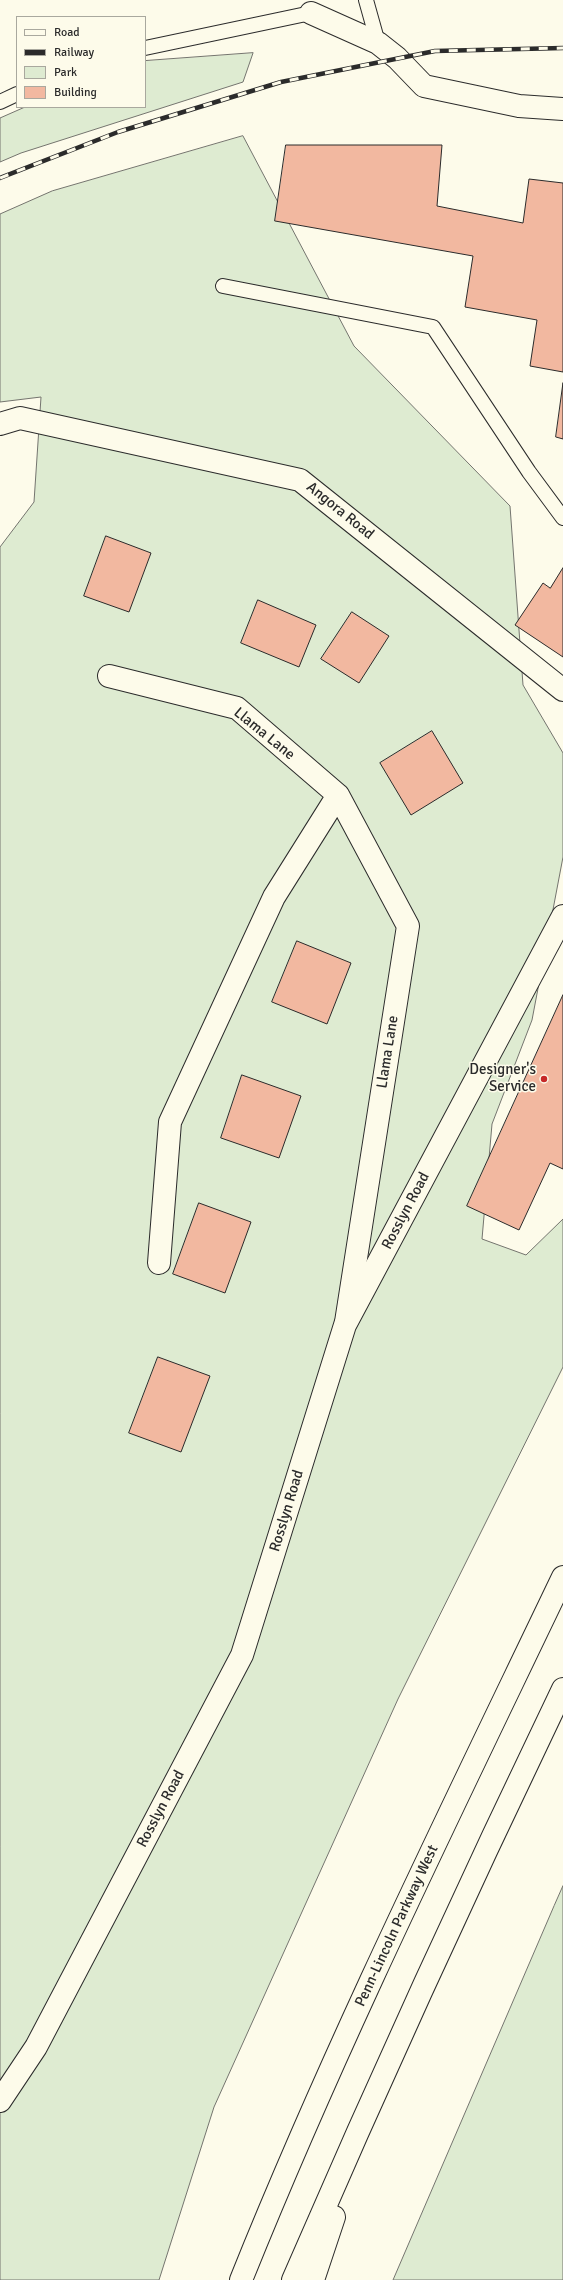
<!DOCTYPE html>
<style>
body{margin:0}
#map{position:relative;width:563px;height:2280px;overflow:hidden;background:#fdfbea;font-family:Signika,sans-serif}
canvas{display:block}
.legend{position:absolute;left:16px;top:16px;width:130px;height:92px;box-sizing:border-box;background:#fdfbea;border:1px solid #a9a89e;margin:0;padding:5px 7px;list-style:none;font-size:12px;color:#2b2b2b}
.legend li{display:flex;align-items:center;gap:8px;height:20px}
.legend b{width:20px;border:1px solid #a9a89e}
</style>
<div id="map">
<canvas width="563" height="2280"></canvas>
<ul class="legend">
<li><b style="height:5px;background:#fdfbea"></b>Road</li>
<li><b style="height:5px;background:#2b2b2b"></b>Railway</li>
<li><b style="height:11px;background:#deebd1"></b>Park</li>
<li><b style="height:11px;background:#f2b8a0"></b>Building</li>
</ul>
</div>
<script>
const g = document.querySelector('canvas').getContext('2d');
g.lineJoin = 'round';
function paint(path, color) { g.fillStyle = color; g.fill(path, 'evenodd'); }
function strokePath(path, color, width, dash) { g.strokeStyle = color; g.lineWidth = width; g.lineCap = dash ? 'butt' : 'round'; g.setLineDash(dash || []); g.stroke(path); }
function drawText(font, color, halo, rows, align = 'center') {
  g.font = font + ' Signika,sans-serif'; g.lineWidth = 3; g.setLineDash([]); g.textBaseline = 'middle'; g.strokeStyle = halo; g.fillStyle = color; for (const [text, x, y, turn = 0] of rows) {
    g.save(); g.translate(x, y); g.rotate((+turn || 0) * Math.PI / 180); g.textAlign = isNaN(turn) ? turn : align; if (halo) g.strokeText(text, 0, 0); g.fillText(text, 0, 0); g.restore();
  }
}
const green = new Path2D(`
 M253 53 243 82 21 153 0 162V118L25 107H145V61Z
 M243 136 354 346 510 506 523 685 563 753V857L532 1020 492 1124 482 1239 526 1255 563 1219V1367L398 1699 214 2107 159 2280H0V547L34 502 41 397 0 402V214L52 191Z
 M563 1886V2280H393L554 1906Z`);
paint(green, '#deebd1');
strokePath(green, '#74746e', 1);
const building = new Path2D(`
 M286 145H442L437 206 523 223 529 179 563 183V372L530 366 537 320 465 307 473 256 275 221Z
 M563 383V439L556 437Z
 M106 536 151 553 129 612 84 596Z
 M563 568V657L515 625 543 583 550 588Z
 M258 600 316 625 299 667 241 643Z
 M352 612 389 636 359 683 321 659Z
 M432 731 463 783 411 815 380 763Z
 M297 941 351 963 327 1024 272 1002Z
 M563 995V1169L550 1163 519 1230 467 1206Z
 M242 1075 301 1096 279 1158 221 1138Z
 M199 1203 251 1222 225 1293 173 1274Z
 M158 1357 210 1376 181 1452 129 1433Z`);
paint(building, '#f2b8a0');
strokePath(building, '#2b2b2b', 1);
const lane = new Path2D(`
 M366 0 378 43
 M145 48 311 13
 M0 102 17 94
 M223 286 433 327 529 472 563 518`);
const street = new Path2D(`
 M311 13 378 43 397 58 424 86 519 106 563 109
 M0 424 20 418 300 480 563 690
 M109 676 237 708 338 795 408 926 346 1322
 M159 1263 170 1122 274 897 338 795`);
const secondary = new Path2D(`
 M0 2101 36 2047 242 1655 345 1325 563 916`);
const highway = new Path2D(`
 M241 2280C337 2041 452 1809 563 1577
 M293 2280C379 2081 469 1884 563 1689
 M313 2280 334 2217`);
strokePath(lane, '#2b2b2b', 16);
strokePath(street, '#2b2b2b', 24);
strokePath(secondary, '#2b2b2b', 24);
strokePath(highway, '#2b2b2b', 24);
strokePath(lane, '#fdfbea', 14);
strokePath(street, '#fdfbea', 22);
strokePath(secondary, '#fdfbea', 22);
strokePath(highway, '#fdfbea', 22);
const rail = new Path2D(`
 M0 178 118 132 281 82 435 51 563 48`);
strokePath(rail, '#2b2b2b', 4.5);
strokePath(rail, '#fdfbea', 3, [9]);
for (const [x, y, r, color] of [
 [544,1079,4,"#c62828"]
]) { const dot = new Path2D(); dot.arc(x, y, r, 0, 2 * Math.PI); g.fillStyle = color; g.fill(dot); strokePath(dot, '#fdfbea', 1.5); }
drawText('15px', '#2b2b2b', '#fdfbea', [
 ["Angora Road",340,511,39],
 ["Llama Lane",264,734,39],
 ["Llama Lane",388,1052,-81],
 ["Rosslyn Road",406,1211,-62],
 ["Rosslyn Road",287,1511,-73],
 ["Rosslyn Road",161,1809,-62],
 ["Penn-Lincoln Parkway West",397,1926,-65]
]);
drawText('15px', '#2b2b2b', '#fdfbea', [
 ["Designer's",536,1070],
 ["Service",536,1087]
], 'right');
</script>
